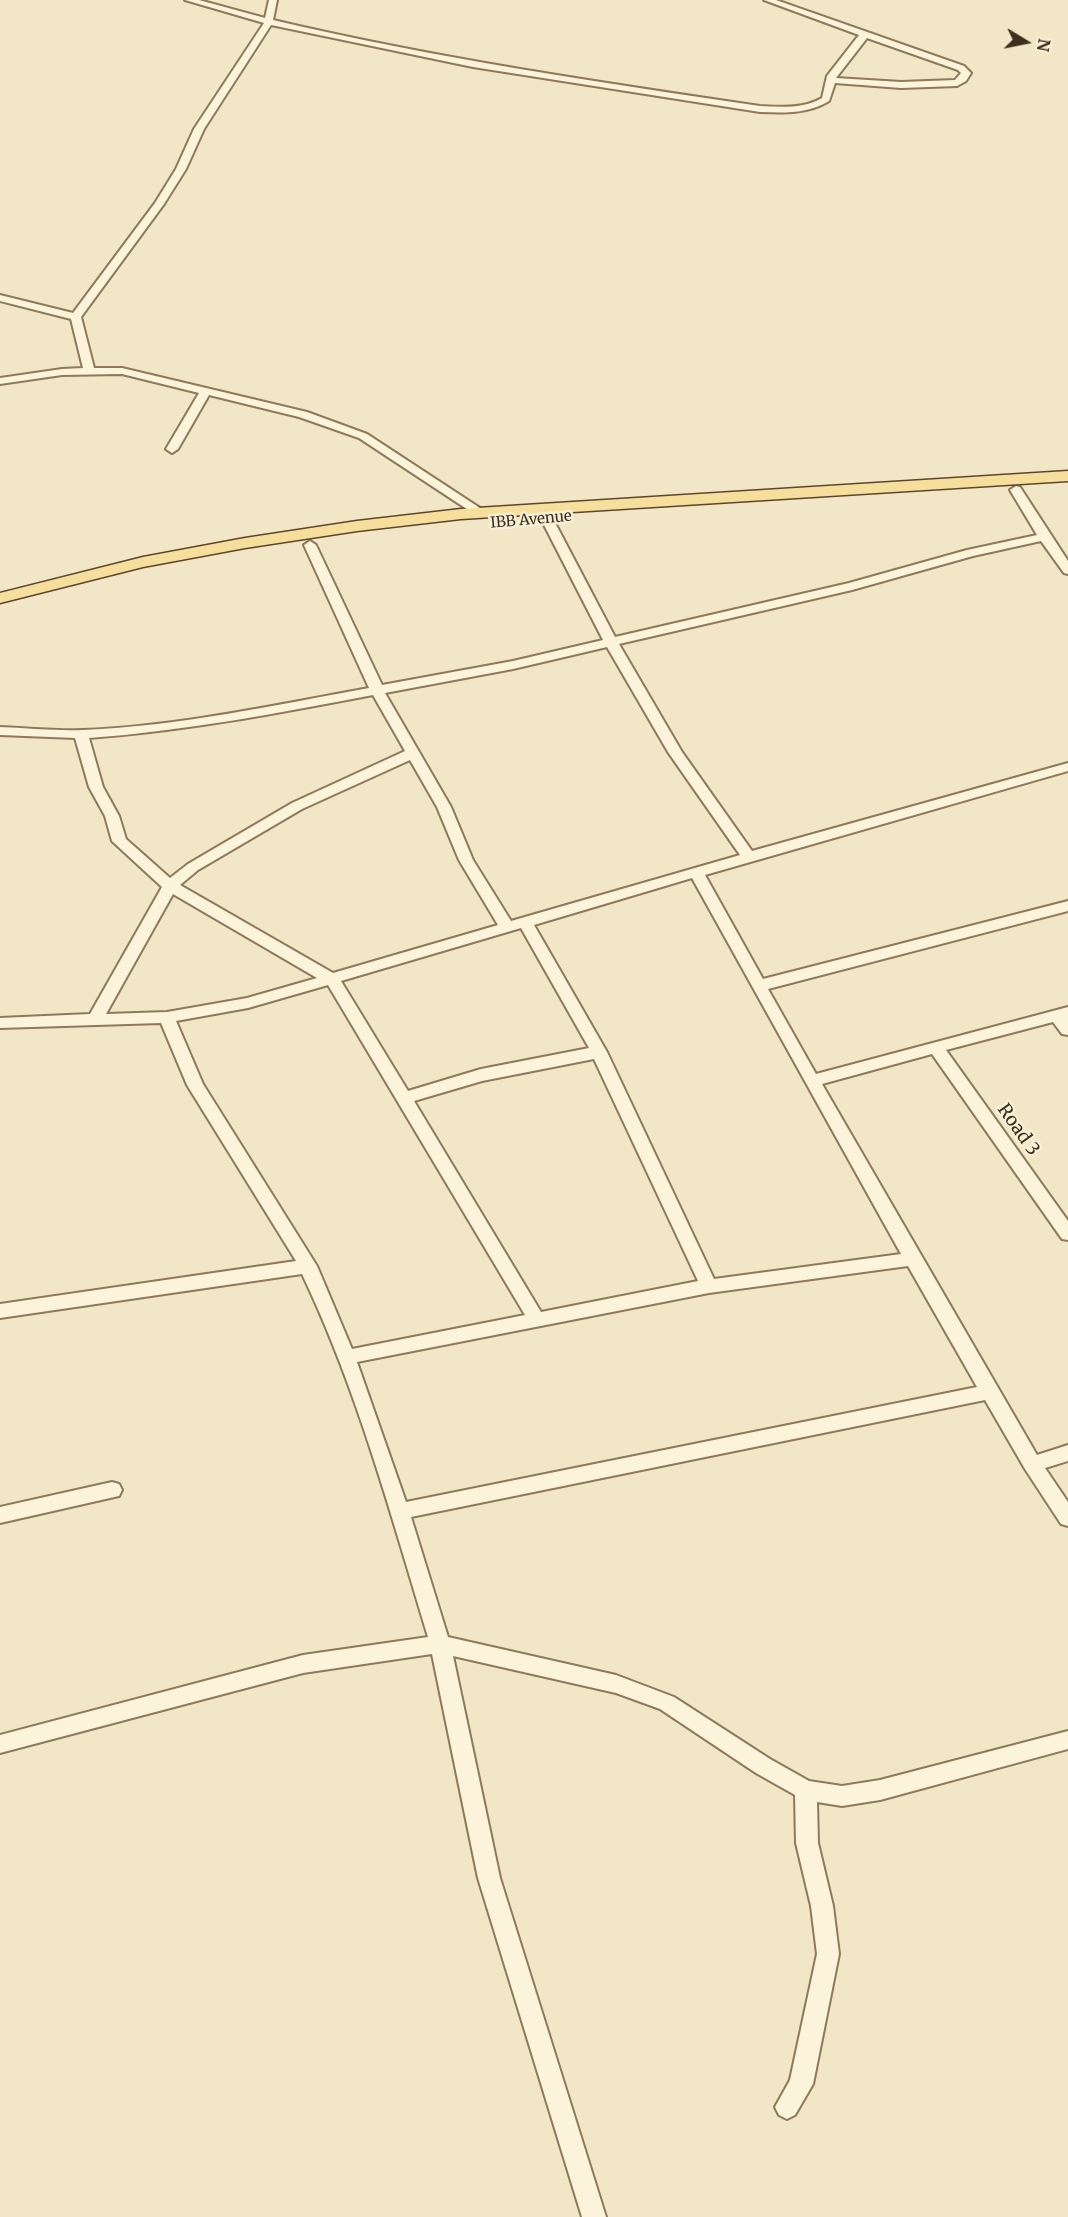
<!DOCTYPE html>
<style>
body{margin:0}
#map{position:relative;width:1068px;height:2217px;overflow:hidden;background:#f1e7c6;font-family:Merriweather,serif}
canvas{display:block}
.north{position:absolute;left:996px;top:12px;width:60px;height:60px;-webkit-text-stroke:4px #f8f0d6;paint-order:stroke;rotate:100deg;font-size:16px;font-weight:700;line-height:24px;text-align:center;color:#3d2f1f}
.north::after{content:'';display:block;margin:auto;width:21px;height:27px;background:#3d2f1f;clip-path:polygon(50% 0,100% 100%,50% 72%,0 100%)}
</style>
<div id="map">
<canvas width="1068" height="2217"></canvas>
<div class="north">N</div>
</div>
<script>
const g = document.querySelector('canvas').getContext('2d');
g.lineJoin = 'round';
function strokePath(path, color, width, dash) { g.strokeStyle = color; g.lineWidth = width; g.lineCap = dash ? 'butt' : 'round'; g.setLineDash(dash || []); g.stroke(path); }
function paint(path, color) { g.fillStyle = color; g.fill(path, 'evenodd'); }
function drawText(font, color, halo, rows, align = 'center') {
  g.font = font + ' Merriweather,serif'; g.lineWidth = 5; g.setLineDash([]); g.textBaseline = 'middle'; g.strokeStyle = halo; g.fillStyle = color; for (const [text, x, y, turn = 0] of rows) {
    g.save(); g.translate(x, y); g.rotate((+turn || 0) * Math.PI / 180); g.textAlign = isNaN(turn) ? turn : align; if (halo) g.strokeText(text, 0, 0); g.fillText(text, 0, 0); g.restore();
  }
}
const minor = new Path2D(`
 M185 0H199L265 18 269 0H277L273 20C434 58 597 82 760 106 781 107 803 109 822 98L827 76 859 35 764 0H776L964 66 971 73 966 81 957 86 901 88 835 83 829 101C808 114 784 113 760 112L473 67 271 25 204 129 186 169 164 204 81 317 94 368H122L307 412 367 434 483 510 485 513 479 517 359 438 299 417 209 395 178 449 172 453 166 449 199 393 122 374 62 375 0 384V378L62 369 83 368 71 319 0 301V295L73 313 155 203 176 169 194 129 264 23ZM867 38 958 70 961 73 955 80 901 82 836 78Z
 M1016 486 1020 487 1068 561V574L1064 573 1041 541 973 556 852 590 619 644 682 752 752 851 1068 763V771L705 875 763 979 1068 901V911L768 989 816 1074 1068 1007V1035L1062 1034 1053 1022 946 1050 1068 1221V1240L1062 1239 932 1054 822 1084 1037 1455 1068 1445V1461L1045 1468 1068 1502V1526L1061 1524 1025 1469 985 1400 411 1517 448 1637 616 1675 674 1697 770 1759 809 1781 842 1786 880 1780 1068 1731V1749L880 1800 842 1806 817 1802 818 1843 833 1906 839 1954 813 2084 795 2115 787 2119 779 2115 775 2107 790 2080 817 1954 811 1906 796 1843 795 1795 756 1773 660 1709 616 1693 453 1656 500 1878 606 2217H582L478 1878 432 1654 303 1673 0 1753V1735L303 1655 428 1637C391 1515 357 1389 302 1274L0 1318V1304L296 1261 187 1085 161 1023 0 1028V1018L90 1014 162 887 112 841 105 816 89 787 75 738 0 735V727C27 728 55 731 83 730 179 726 275 705 369 688L304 545 310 541 316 545 382 685 513 661 603 640 541 519 543 516H551L553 519 615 637 849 583 967 550 1037 535 1010 490ZM607 647 668 752 740 855 511 921 473 860 451 807 385 693 513 669ZM373 695 405 751 292 803 188 864 170 878 126 839 119 816 103 787 89 738C185 731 279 713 373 695ZM410 760 437 807 459 860 498 925 333 973 180 885 198 870 302 809ZM692 878 901 1254 714 1279 607 1052 534 925ZM173 894 317 978 247 998 167 1012 106 1014ZM521 928 589 1048 481 1069 408 1091 341 981ZM328 985 525 1315 352 1349 317 1266 203 1084 176 1021 248 1008ZM594 1059 698 1281 541 1312 414 1101 482 1081ZM908 1266 977 1387 406 1502 357 1362 709 1293Z
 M112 1482 119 1484 122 1490 119 1496 0 1523V1507Z`);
const major = new Path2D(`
 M1068 471V481L461 519 357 531 245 548 143 567 0 603V593L143 557 245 538 357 521 461 509Z`);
strokePath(minor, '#8e795a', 4);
strokePath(major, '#5c462e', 3);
paint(minor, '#fbf3da');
paint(major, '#f6df9c');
drawText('15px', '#3d2f1f', '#f8f0d6', [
 ["IBB Avenue",531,520,-5]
]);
drawText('18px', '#3d2f1f', '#f8f0d6', [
 ["Road 3",1018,1130,55]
]);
</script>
